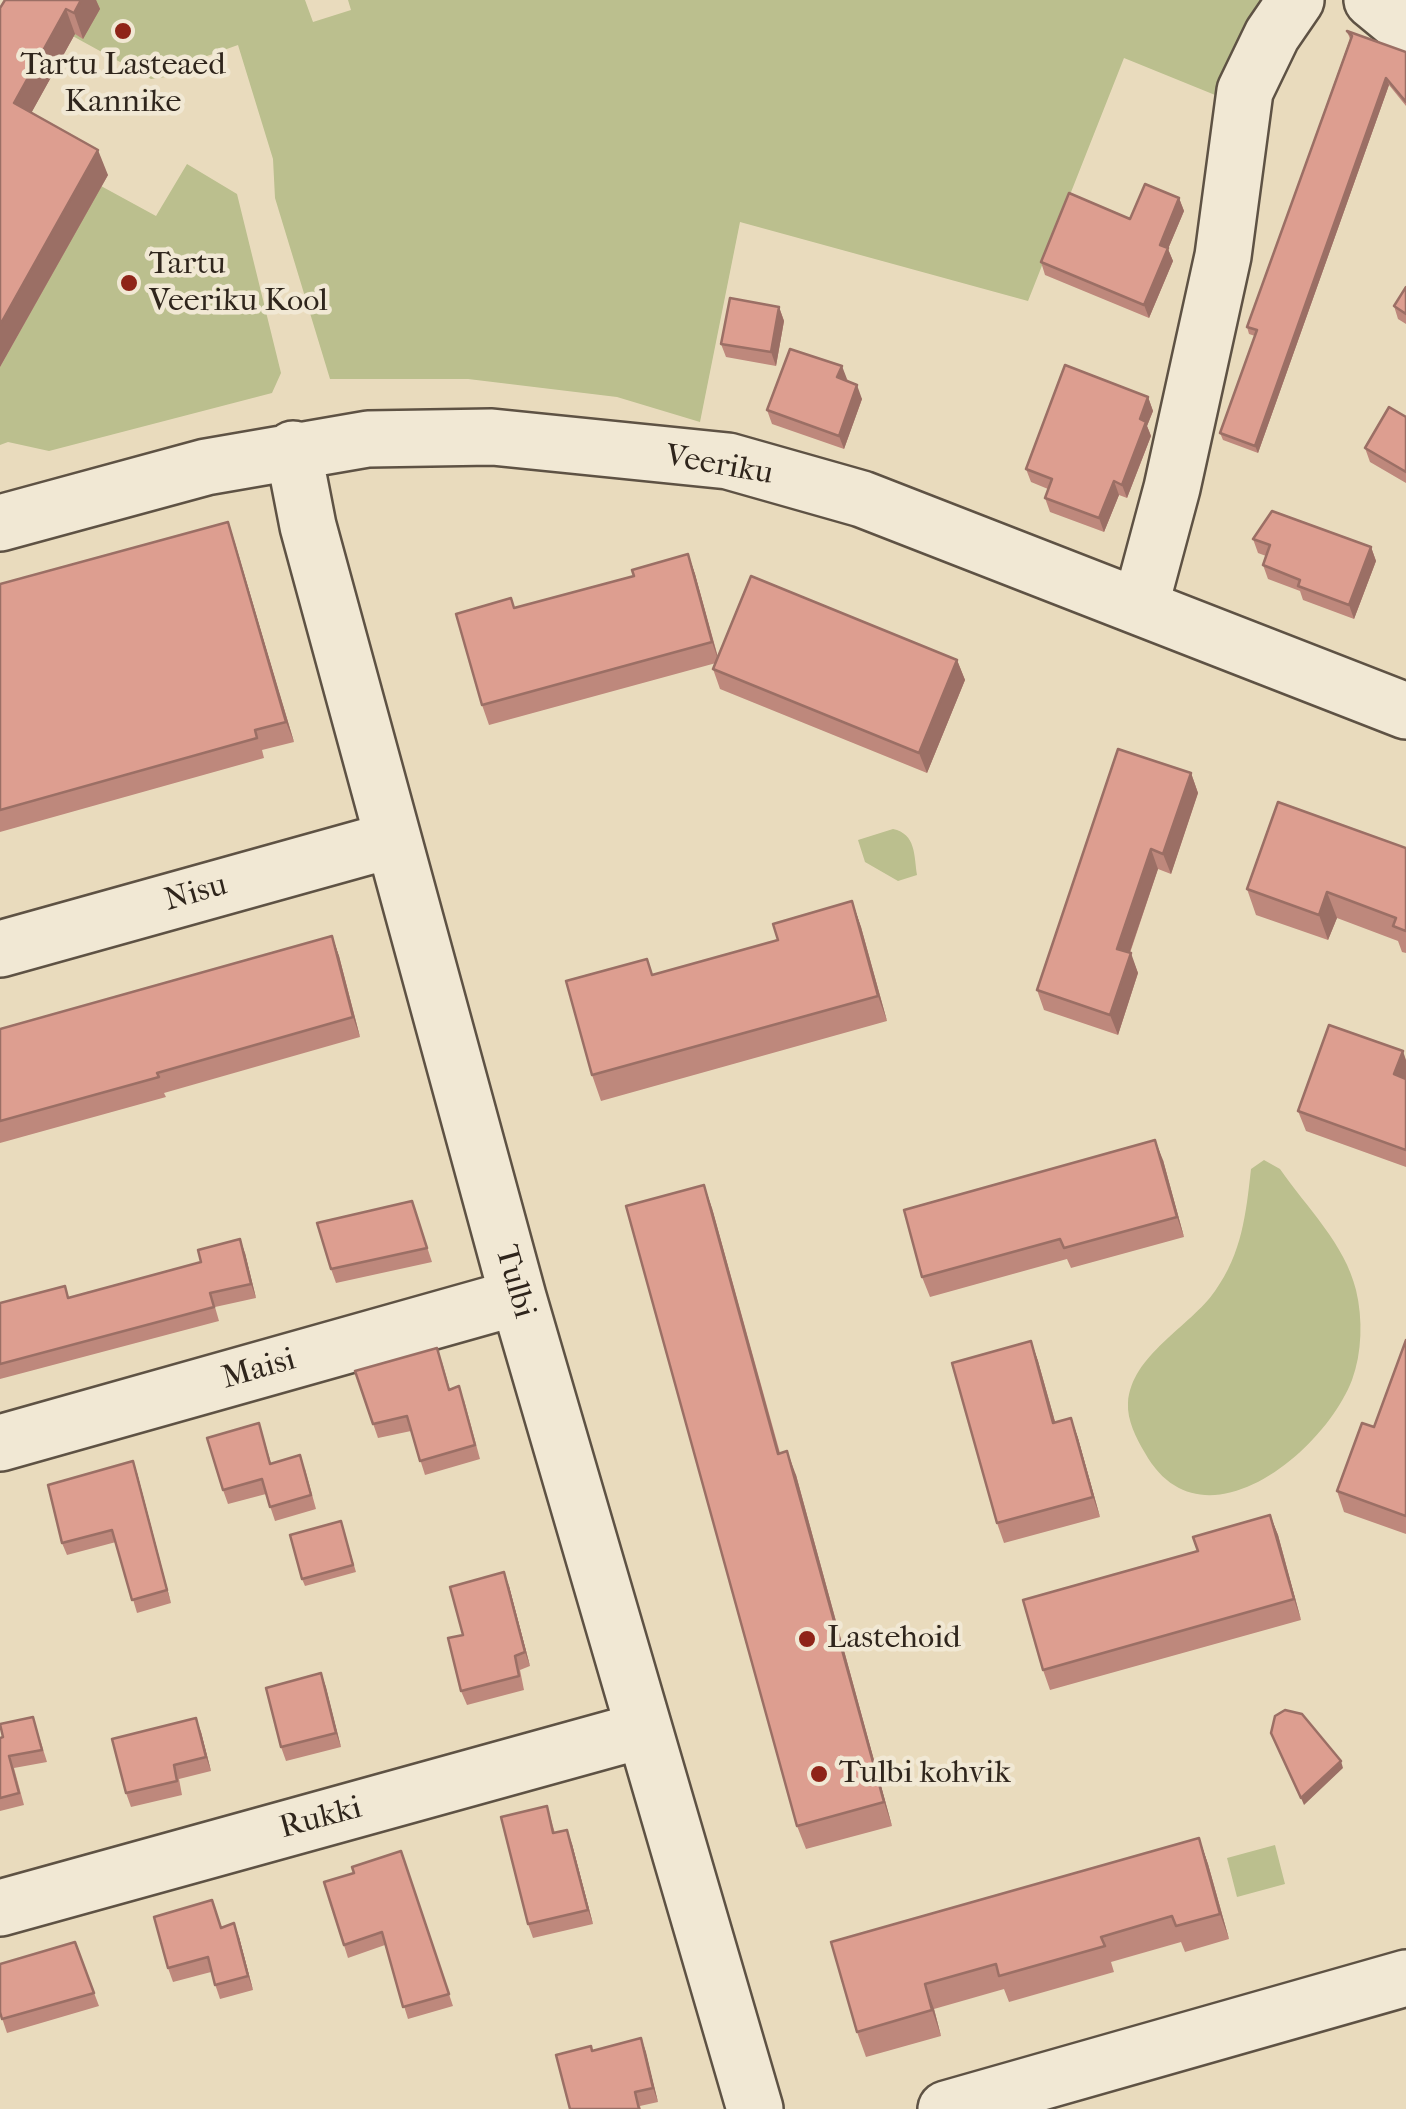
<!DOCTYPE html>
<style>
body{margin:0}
canvas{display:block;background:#e9dbbd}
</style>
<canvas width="1406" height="2109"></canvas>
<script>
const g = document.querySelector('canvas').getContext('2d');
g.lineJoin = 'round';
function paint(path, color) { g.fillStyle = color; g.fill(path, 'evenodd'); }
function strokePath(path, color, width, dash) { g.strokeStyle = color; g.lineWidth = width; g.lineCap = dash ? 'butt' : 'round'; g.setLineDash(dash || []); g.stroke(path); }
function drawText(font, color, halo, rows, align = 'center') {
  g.font = font + ' "IM FELL French Canon",serif'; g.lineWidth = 9; g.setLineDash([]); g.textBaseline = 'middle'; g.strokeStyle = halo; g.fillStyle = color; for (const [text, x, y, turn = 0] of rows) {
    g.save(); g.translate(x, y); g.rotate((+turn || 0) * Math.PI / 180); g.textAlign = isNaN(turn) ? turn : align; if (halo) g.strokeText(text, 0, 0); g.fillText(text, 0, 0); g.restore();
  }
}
paint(new Path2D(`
 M7 0H305L313 22 351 10 348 0H1296L1220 97 1124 58 1028 301 740 222 700 422 617 397 468 379H330L275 198 273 159 238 45 193 61 196 73 151 79Z
 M187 164 237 194 281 373 272 393 49 451 8 442 0 445V367L101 186 156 216Z
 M893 829C916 834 914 855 917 875L898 881 865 862 858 840Z
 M1264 1160 1280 1169C1307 1208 1345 1244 1356 1290 1363 1319 1362 1353 1352 1380 1324 1453 1201 1553 1145 1453 1136 1438 1127 1420 1128 1403 1131 1355 1190 1327 1215 1291 1242 1253 1246 1214 1251 1169Z
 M1275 1845 1285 1884 1237 1897 1227 1858Z`), '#bbbf8e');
const minor = new Path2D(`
 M1372 0 1406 28
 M293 449 308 526 518 1297 755 2109
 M0 523 206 467 368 439 492 437 728 461 862 499 1406 711
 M1140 607 1172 488 1223 256 1245 91 1272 35 1296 0
 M0 949 391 840
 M0 1443 518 1297
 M0 1908 643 1730
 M946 2109 1406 1978`);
strokePath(minor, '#5e5244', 60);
strokePath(minor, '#f1e8d4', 55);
paint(new Path2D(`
 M5 0H96L100 9 83 39 75 34 31 113 108 175 0 367V8Z
 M1347 31 1406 52V106L1389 85 1258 453 1223 440 1220 433 1255 336 1249 334 1247 327 1350 39Z
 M1179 198 1184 211 1168 249 1173 261 1149 318 1045 275 1041 262 1130 219Z
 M1406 287V324L1398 319 1394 306Z
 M779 307 784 321 776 366 726 357 721 344Z
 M847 379 862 399 844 449 772 424 767 410Z
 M1148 397 1153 411 1147 426 1151 436 1127 498 1119 495 1104 532 1050 512 1045 498 1048 489 1031 482 1026 469Z
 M1406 417V483L1370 462 1365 448Z
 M228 522 294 742 262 750 264 758 0 832V584Z
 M1253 539 1371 547 1376 561 1354 619 1303 600 1300 591 1268 579 1263 565 1266 556 1258 553Z
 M688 554 695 574 718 657 957 660 965 680 927 773 720 689 713 669 716 663 489 725 482 705 515 608 634 576Z
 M1191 773 1198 793 1171 874 1158 869 1130 953 1138 973 1118 1035 1044 1010 1037 990Z
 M1406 848V953L1402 952 1398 941 1337 918 1328 940 1256 915 1247 889Z
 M852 901 861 927 887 1021 601 1101 592 1075 653 975 778 940Z
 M332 936 339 956 360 1037 164 1093 166 1097 0 1143V1029Z
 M1406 1060V1167L1306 1131 1298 1111Z
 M1163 1160 1184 1237 1071 1268 1067 1259 930 1297 922 1277Z
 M412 1201 432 1262 336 1283 331 1269Z
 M712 1208 780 1453 796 1475 892 1826 806 1849 797 1826Z
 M245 1253 256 1298 215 1307 219 1321 0 1379V1303L65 1286 69 1298Z
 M1406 1340V1534L1344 1512 1337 1491 1374 1427Z
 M1031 1341 1038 1361 1055 1422 1071 1418 1078 1438 1100 1517 1004 1543 997 1523Z
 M442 1362 450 1390 464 1400 480 1459 425 1475 411 1431 378 1438 355 1371Z
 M259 1423 271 1463 305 1469 316 1509 275 1521 266 1494 228 1504 223 1490Z
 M137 1473 171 1603 137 1613 116 1542 67 1555 62 1543Z
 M1270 1515 1278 1535 1301 1620 1050 1690 1043 1670 1198 1551Z
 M341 1521 356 1572 305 1586 302 1579Z
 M509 1586 530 1666 520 1670 524 1690 467 1705 461 1691 463 1635Z
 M321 1673 341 1747 286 1761 281 1747Z
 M33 1717 47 1762 14 1768 24 1805 0 1811V1738Z
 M201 1732 211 1771 179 1779 182 1795 131 1807 126 1793Z
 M547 1806 555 1833 572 1844 593 1924 533 1938 528 1924Z
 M1199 1838 1208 1864 1229 1939 1185 1952 1181 1942 1111 1962 1114 1972 1009 2002 1004 1989 934 2009 941 2036 866 2057 857 2032 831 1942Z
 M401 1851 453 2006 408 2019 385 1945 348 1958 324 1882 354 1873Z
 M222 1928 239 1937 253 1990 220 1999 211 1972 173 1982 168 1968Z
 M75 1942 99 2006 7 2033 0 2012Z
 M641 2038 658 2102 640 2106 641 2109H570L592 2051Z`), '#be887c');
paint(new Path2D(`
 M81 0H96L100 9 83 39 74 13Z
 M66 9 75 34 23 128 14 103Z
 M1386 78 1389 85 1258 453 1255 446Z
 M98 150 108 175 0 367V325Z
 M1179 198 1184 211 1168 249 1173 261 1149 318 1144 305 1160 245Z
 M779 307 784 321 776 366 771 352Z
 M842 366 847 379 842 391 837 377Z
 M857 385 862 399 844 449 839 436Z
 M1148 397 1153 411 1147 426 1151 436 1127 498 1122 485 1140 419Z
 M1114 481 1119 495 1104 532 1099 518Z
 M228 522 235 543 294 742 286 722Z
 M1371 547 1376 561 1354 619 1349 605Z
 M688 554 695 574 719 662 712 642Z
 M957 660 965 680 927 773 919 753Z
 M1191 773 1198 793 1171 874 1163 854Z
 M1151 849 1158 869 1124 969 1117 949Z
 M1327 892 1337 918 1328 940 1319 915Z
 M852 901 861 927 887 1021 878 996Z
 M332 936 339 956 360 1037 353 1017Z
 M1131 953 1138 973 1118 1035 1110 1015Z
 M1403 1051 1406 1060V1083L1394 1074Z
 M1155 1140 1163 1160 1184 1237 1177 1217Z
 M704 1185 712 1208 786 1477 778 1454Z
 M240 1239 245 1253 256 1298 251 1284Z
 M1031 1341 1038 1361 1061 1443 1053 1423Z
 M1071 1418 1078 1438 1100 1517 1093 1497Z
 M787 1451 796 1475 892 1826 884 1802Z
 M133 1461 137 1473 171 1603 167 1590Z
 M1270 1515 1278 1535 1301 1620 1294 1599Z
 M504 1572 509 1586 530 1666 525 1652Z
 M321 1673 326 1687 341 1747 336 1733Z
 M196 1718 201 1732 211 1771 206 1757Z
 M1341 1761 1343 1768 1304 1805 1301 1798Z
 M567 1830 572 1844 593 1924 588 1910Z
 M1199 1838 1208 1864 1229 1939 1220 1914Z
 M234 1923 239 1937 253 1990 248 1976Z
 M925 1984 934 2009 941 2036 932 2010Z
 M641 2038 646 2052 658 2102 653 2088Z`), '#9b6f65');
const building = new Path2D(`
 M5 0H81L74 13 66 9 14 103 98 150 0 325V8Z
 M1347 31 1406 52V102L1386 78 1255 446 1220 433 1257 330 1247 327 1352 36Z
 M1145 184 1179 198 1160 245 1168 248 1144 305 1041 262 1069 193 1130 219Z
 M1406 287V314L1394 306Z
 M730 298 779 307 771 352 721 344Z
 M790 349 842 366 837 377 857 385 839 436 767 410Z
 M1065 365 1148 397 1140 419 1146 422 1122 485 1114 481 1099 518 1045 498 1052 479 1026 469Z
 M1389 407 1406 417V472L1365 448Z
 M1272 511 1371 547 1349 605 1298 586 1300 580 1263 565 1270 545 1253 539Z
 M228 522 286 722 255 730 257 738 0 810V584Z
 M688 554 712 642 482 705 456 614 511 598 514 608 634 576 632 570Z
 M751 576 957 660 919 753 713 669Z
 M1118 749 1191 773 1163 854 1151 849 1117 949 1131 953 1110 1015 1037 990Z
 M1278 802 1406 848V931L1393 926 1396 918 1327 892 1319 915 1247 889Z
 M852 901 878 996 592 1075 566 981 647 959 652 975 778 940 773 924Z
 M332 936 353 1017 157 1073 159 1077 0 1121V1029Z
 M1329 1025 1403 1051 1394 1074 1406 1079V1150L1298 1111Z
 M1155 1140 1177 1217 1064 1248 1060 1239 922 1277 904 1210Z
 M704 1185 778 1454 787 1451 884 1802 797 1826 626 1206Z
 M412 1201 427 1248 331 1269 317 1223Z
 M240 1239 251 1284 210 1293 214 1307 0 1364V1303L65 1286 68 1298 201 1262 198 1250Z
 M1406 1340V1516L1337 1491 1362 1423 1374 1427Z
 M1031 1341 1053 1423 1071 1418 1093 1497 997 1523 952 1363Z
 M437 1348 449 1390 459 1386 475 1445 420 1461 407 1416 373 1424 355 1371Z
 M259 1423 270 1464 300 1455 311 1495 270 1507 262 1479 223 1490 207 1438Z
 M133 1461 167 1590 132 1600 112 1530 62 1543 48 1485Z
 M1270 1515 1294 1599 1043 1670 1023 1600 1198 1551 1193 1537Z
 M341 1521 353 1565 302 1579 290 1535Z
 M504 1572 525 1652 515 1656 519 1676 461 1691 448 1638 463 1635 450 1587Z
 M321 1673 336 1733 281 1747 266 1688Z
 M1285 1710 1302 1714 1341 1761 1301 1798 1271 1733 1275 1716Z
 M33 1717 42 1750 9 1756 19 1793 0 1798V1738L3 1737 0 1724Z
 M196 1718 206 1757 174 1765 177 1781 126 1793 112 1739Z
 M547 1806 553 1833 567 1830 588 1910 528 1924 501 1817Z
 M1199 1838 1220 1914 1176 1926 1172 1916 1101 1937 1105 1946 999 1976 996 1964 925 1984 932 2010 857 2032 831 1942Z
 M401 1851 449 1994 403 2007 382 1932 344 1945 324 1882 354 1873 352 1867Z
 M212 1900 221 1928 234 1923 248 1976 215 1985 208 1957 168 1968 154 1917Z
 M75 1942 94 1993 2 2019 0 2012V1964Z
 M641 2038 653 2088 635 2092 639 2109H570L556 2055 591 2046 592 2051Z`);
paint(building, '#dd9e90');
strokePath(building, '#9b6f65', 2.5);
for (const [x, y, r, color] of [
 [123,31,10,"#8f2418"],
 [129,283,10,"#8f2418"],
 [807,1639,10,"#8f2418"],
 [819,1774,10,"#8f2418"]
]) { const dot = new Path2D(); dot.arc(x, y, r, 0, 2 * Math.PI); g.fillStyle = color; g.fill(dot); strokePath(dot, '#f1e8d4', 4); }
drawText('32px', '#2f251c', '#f1e8d4', [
 ["Tartu Lasteaed",123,66,"center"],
 ["Kannike",123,103,"center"],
 ["Tartu",149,265],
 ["Veeriku Kool",149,302],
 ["Lastehoid",827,1639],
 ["Tulbi kohvik",839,1774]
], 'left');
drawText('32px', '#2f251c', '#f1e8d4', [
 ["Veeriku",719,466,10],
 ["Nisu",196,894,-16],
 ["Tulbi",514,1282,74],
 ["Maisi",259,1370,-16],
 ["Rukki",321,1819,-15]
]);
</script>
